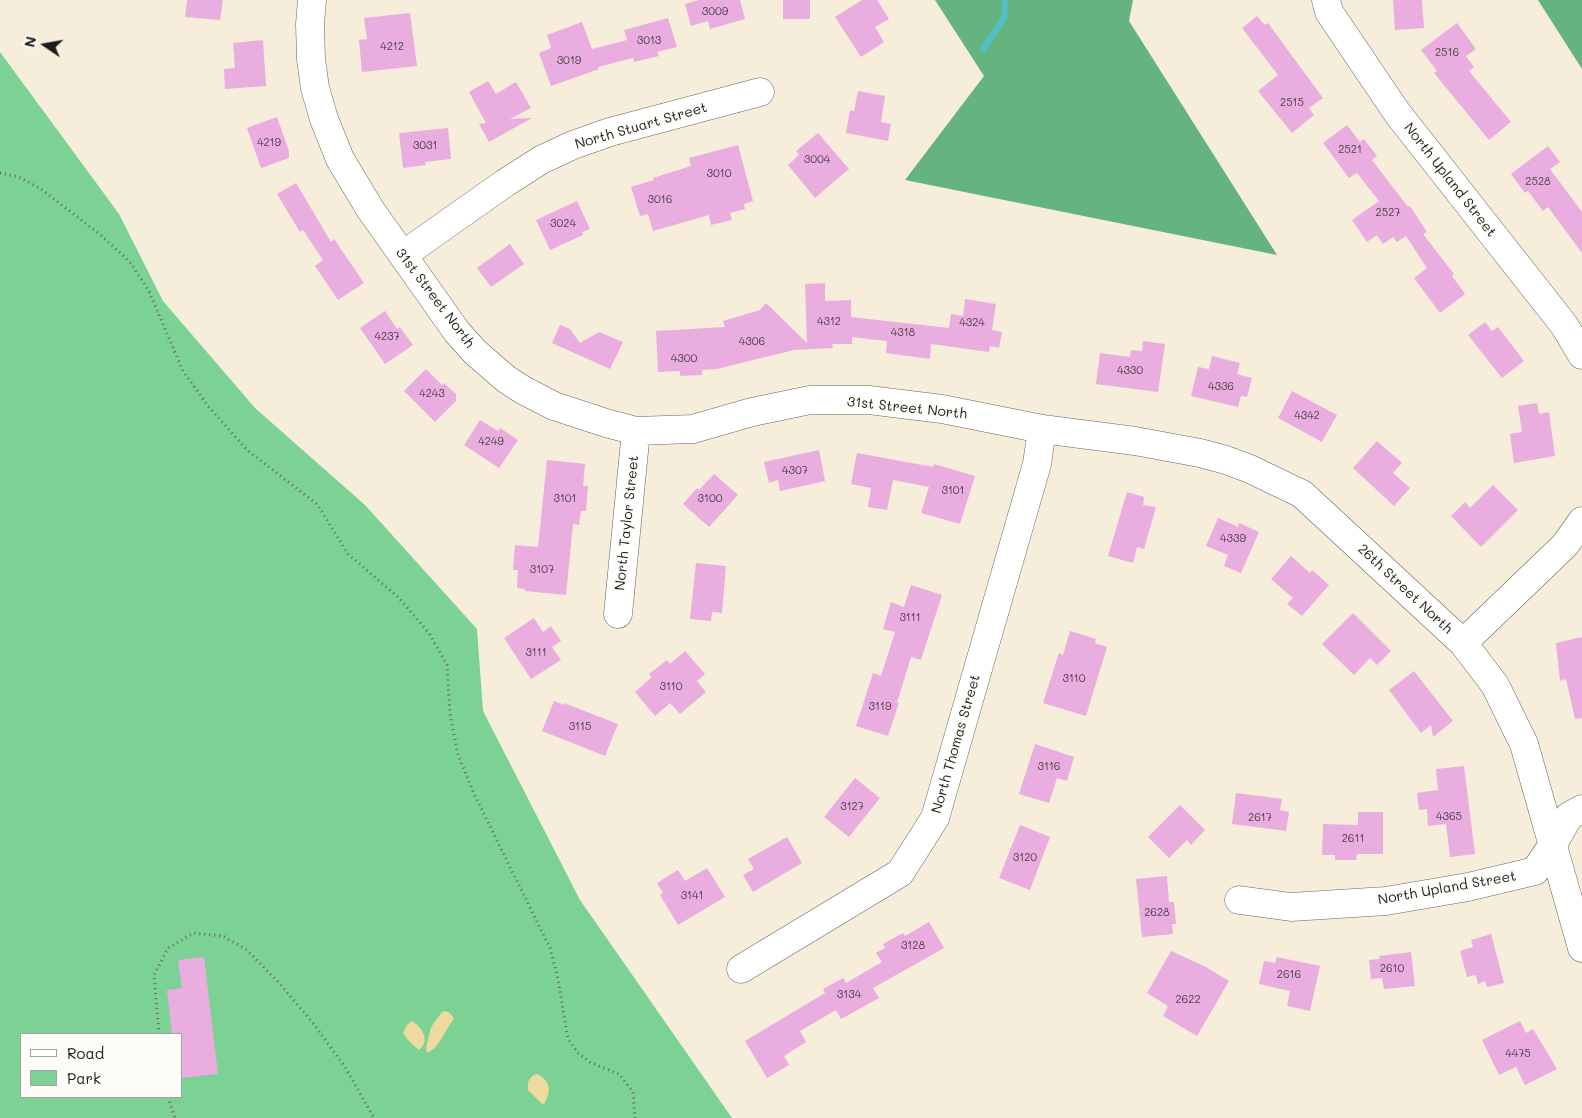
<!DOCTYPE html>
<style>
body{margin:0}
#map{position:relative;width:1582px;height:1118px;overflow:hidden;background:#f6edda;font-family:Mali,sans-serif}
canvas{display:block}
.legend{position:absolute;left:20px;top:1033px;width:162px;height:65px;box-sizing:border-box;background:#fdfcf7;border:1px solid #a3a29f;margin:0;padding:6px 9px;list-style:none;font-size:15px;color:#1c1c1c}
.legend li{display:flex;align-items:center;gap:10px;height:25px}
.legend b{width:25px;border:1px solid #a3a29f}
.north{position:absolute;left:20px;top:20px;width:50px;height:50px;-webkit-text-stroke:4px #fdfcf7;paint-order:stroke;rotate:282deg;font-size:14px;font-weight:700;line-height:20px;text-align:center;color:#1c1c1c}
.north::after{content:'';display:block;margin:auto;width:18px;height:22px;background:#1c1c1c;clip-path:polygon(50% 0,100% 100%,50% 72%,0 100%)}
</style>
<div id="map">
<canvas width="1582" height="1118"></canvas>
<ul class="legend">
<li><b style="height:6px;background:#fff"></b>Road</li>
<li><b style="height:14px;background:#7cd194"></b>Park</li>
</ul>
<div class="north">N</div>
</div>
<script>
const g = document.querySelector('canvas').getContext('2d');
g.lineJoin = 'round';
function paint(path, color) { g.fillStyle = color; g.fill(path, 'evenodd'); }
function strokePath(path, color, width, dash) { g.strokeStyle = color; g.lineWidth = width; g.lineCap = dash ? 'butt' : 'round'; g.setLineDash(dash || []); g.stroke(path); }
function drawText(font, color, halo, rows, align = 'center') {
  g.font = font + ' Mali,sans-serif'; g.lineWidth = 4; g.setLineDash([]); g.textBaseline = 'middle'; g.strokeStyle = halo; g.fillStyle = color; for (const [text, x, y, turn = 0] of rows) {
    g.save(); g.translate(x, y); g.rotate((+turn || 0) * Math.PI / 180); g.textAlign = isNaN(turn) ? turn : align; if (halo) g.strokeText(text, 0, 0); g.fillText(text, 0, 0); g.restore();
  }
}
paint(new Path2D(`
 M0 52 119 214 163 301 255 408 365 505 477 629 483 711 580 900 732 1118H0ZM21 1034H181V1097H21Z`), '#7cd194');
paint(new Path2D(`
 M935 0H1133L1129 21 1277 255 905 180 984 76Z
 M1538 0H1582V69Z`), '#65b37e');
paint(new Path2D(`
 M446 1011 451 1014 454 1019C446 1028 439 1049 427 1053L426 1048 431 1027 442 1012Z
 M412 1021C422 1027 431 1041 419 1050 413 1045 407 1040 403 1033L407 1025Z
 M538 1074C551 1083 551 1089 545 1103L542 1104 528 1090C527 1082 529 1075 538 1074Z`), '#eeda9e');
strokePath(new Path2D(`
 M983 49 1004 18 1005 0`), '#52bfca', 6);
paint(new Path2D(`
 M187 0H223L220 20 185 17Z
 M699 0H740L745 19 710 29 708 21 691 26 685 4Z
 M783 0H810V19H783Z
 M862 0H877L889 19 875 27 884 42 861 57 835 17Z
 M1393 0H1422L1424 28 1395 30Z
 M410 13 417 66 362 72 359 40 367 39 364 18Z
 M1257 16 1265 25 1268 23 1323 98 1309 108 1314 115 1292 133 1258 91 1278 75 1242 28Z
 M668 18 677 47 657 52 659 56 634 62 633 58 598 67 599 69 551 86 539 53 551 48 547 35 582 22 592 49 627 40 624 30Z
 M1457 23 1476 49 1466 56 1474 67 1469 71 1511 122 1489 140 1434 73 1437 71 1421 50Z
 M263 40 266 86 225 89 224 69 235 68 233 43Z
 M488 81 496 94 516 82 531 108 510 119 532 118 489 142 479 124 486 123 469 92Z
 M858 91 885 96 881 122 891 124 888 141 846 133 850 110 854 111Z
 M277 117 289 151V158L261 168 247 128Z
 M1347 125 1360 142 1364 139 1377 156 1372 160 1408 207 1410 206 1427 232 1423 234 1454 274 1452 276 1465 294 1440 313 1414 278 1427 268 1406 236 1397 242 1393 237 1383 244 1377 235 1367 242 1352 220 1379 201 1357 173 1349 178 1323 143Z
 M448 128 451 159 425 162 426 165 403 168 399 133Z
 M818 133 849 169 815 198 788 165 799 155 796 151Z
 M738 145 753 201 744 204 745 209 730 213 732 220 711 225 709 215 653 231 648 214 640 216 631 187 654 180 653 178 691 166 689 158Z
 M1548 146 1560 162 1550 169 1582 212V253L1548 207 1543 211 1528 191 1525 193 1511 174Z
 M296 183 331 242 334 239 364 283 338 300 315 266 323 260 303 230 300 232 277 194Z
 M577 201 590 229 582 232 583 235 550 250 536 220Z
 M510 244 524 264 491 287 477 268Z
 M825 283V301L851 300V317L949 328 951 314 963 316 965 299 996 304 992 330 1002 332 999 348 990 346 989 352 931 344 930 359 886 353 887 341 852 337V344H832L833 348 794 350 717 369 702 370V375L680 376V371L658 372 656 331 725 327 723 321 760 310 766 303 807 343 805 284Z
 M385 311 397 329 400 327 413 345 385 364 360 328Z
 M1485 322 1492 331 1498 327 1524 361 1502 378 1468 335Z
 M560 325 570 329 580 343 599 332 623 342 610 369 552 343Z
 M1143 341 1165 344 1158 392 1096 384 1100 353 1130 357 1131 350 1142 351Z
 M1212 356 1240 363 1237 374 1252 378 1247 397 1241 396 1238 407 1191 396 1198 367 1209 369Z
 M426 369 442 385 444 383 456 394V401L435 422 404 391Z
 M1292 391 1337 415 1322 442 1278 418Z
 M1537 403 1539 414 1549 412 1555 456 1514 463 1510 434 1522 432 1518 406Z
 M480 420 498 431 500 428 518 440 499 468 464 445Z
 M1377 441 1402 463 1393 473 1410 488 1394 506 1353 468Z
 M819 450 825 481 780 491 778 480 769 483 764 462Z
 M857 453 933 467 934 464 975 476 960 524 921 513 929 487 893 480 887 510 868 507 871 488 851 484Z
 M547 460 585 464 583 486H588L586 511H581L579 525 573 524 566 595 525 591V589L517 588 518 570H513L515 545 538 547Z
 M714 474 738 495 709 527 683 504 697 488 699 490Z
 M1493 485 1518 510 1481 547 1451 516 1465 502 1470 508Z
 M1127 492 1144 497 1143 505 1156 507 1144 549 1137 547 1133 563 1108 556Z
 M1218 518 1238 527 1239 523 1259 532 1241 573 1224 566 1228 555 1206 546Z
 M1291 556 1310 573 1312 570 1329 585 1302 616 1287 604 1293 598 1271 579Z
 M696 563 726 566 722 613 712 612 711 621 690 619Z
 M911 585 942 595 921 660 911 657 897 703H899L888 736 856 726 873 673 881 676 895 632 883 629 891 602 904 607Z
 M1353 613 1391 651 1377 665 1370 658 1354 675 1322 644Z
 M534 618 543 632 551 626 561 641 552 647 561 660 531 679 504 638Z
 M1070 631 1096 639 1095 643 1107 647 1086 716 1043 703 1059 653 1063 655Z
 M1582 637V718L1575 719 1566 679 1560 681 1556 643Z
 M685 651 705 674 697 681 706 692 680 714 670 703 655 716 635 692 652 677 649 674 667 660 670 664Z
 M1414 671 1453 721 1433 737 1431 725 1421 733 1389 690Z
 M554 701 564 705V703L618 724 605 756 542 731Z
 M1035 744 1074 757 1067 781 1057 778 1049 803 1019 794Z
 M1464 766 1475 854 1450 857 1446 824 1428 826 1427 809 1419 810 1417 793 1438 790 1436 769Z
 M855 778 880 798 849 837 824 817Z
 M1236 793 1282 799 1280 810 1289 812 1286 831 1232 824Z
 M1180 805 1205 830 1191 845 1187 840 1169 858 1148 837Z
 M1358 812H1383V854H1357L1356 860H1335V855H1322L1323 824 1358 825Z
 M1020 825 1050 837 1030 890 999 878Z
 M787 837 802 863 753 892 743 875 754 869 748 859Z
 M707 868 725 897 678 925 660 895 663 893 657 883 678 870 685 881Z
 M1167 876 1169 902H1174L1176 924H1172L1173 934 1142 937 1136 879Z
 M929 922 944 948 873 988 879 998 841 1019 836 1010 800 1031 806 1042 784 1056 789 1065 767 1078 745 1041 825 993 823 989 843 978 846 983 882 962 876 953 885 948 883 944 903 933 905 936Z
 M1491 934 1504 983 1487 987 1485 981 1478 984 1476 975 1467 977 1460 951 1473 947 1471 940Z
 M1171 951 1206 967 1229 981 1197 1036 1163 1016 1168 1006 1147 993Z
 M1411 952 1415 986 1384 989 1382 978 1371 979 1369 960 1380 959 1379 956Z
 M204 957 218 1074 181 1078V1034H172L167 990 182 988 178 960Z
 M1277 957 1320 966 1310 1011 1287 1006 1290 991 1259 984 1264 961 1275 963Z
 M1520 1021 1526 1033 1533 1029 1557 1069 1525 1085 1516 1067 1499 1075 1482 1040Z`), '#eaaddf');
const minor = new Path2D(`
 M312 0 310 24 311 59 315 88 324 119 340 159 370 209 457 332 475 352 506 379 523 390 554 406 606 423 636 431 693 429 752 412 810 400H869L942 409 1042 429 1135 441 1200 453 1226 460 1250 469 1302 494 1463 643 1495 685 1524 744 1582 948
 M1326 0 1329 12 1398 114 1564 325 1582 355
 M403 255 505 183 541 160 573 145 610 132 760 92
 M618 614 636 431
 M1463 643 1565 545 1582 521
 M1239 900 1291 907 1386 901 1468 887 1535 871 1552 846 1569 816 1582 809
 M741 969 900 873 935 818 1037 464 1042 429`);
strokePath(minor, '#68655e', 29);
strokePath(new Path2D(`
 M0 173 19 177 41 189 102 236 129 261 148 289 183 371 208 406 247 450 317 504 348 554 398 597 429 633 447 665 450 714 458 755 475 796 550 948 558 979 568 1039 578 1053 591 1063 619 1074 633 1092 635 1118
 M159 1034 154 975 168 948 194 933 223 936 247 950 280 984 313 1023 345 1067 374 1118
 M168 1097 175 1118`), '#68655e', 3, [1, 4]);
strokePath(minor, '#fff', 28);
drawText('11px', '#50404d', null, [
 ["3009",715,12],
 ["3013",649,41],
 ["4212",392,47],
 ["2516",1447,53],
 ["3019",569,61],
 ["2515",1292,103],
 ["4219",269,143],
 ["3031",425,146],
 ["2521",1350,150],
 ["3004",817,160],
 ["3010",719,174],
 ["2528",1538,182],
 ["3016",660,200],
 ["2527",1388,213],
 ["3024",563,224],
 ["4312",829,322],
 ["4324",972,323],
 ["4318",903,333],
 ["4237",387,337],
 ["4306",752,342],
 ["4300",684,359],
 ["4330",1130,371],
 ["4336",1221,387],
 ["4243",432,394],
 ["4342",1307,416],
 ["4249",491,442],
 ["4307",795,471],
 ["3101",953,491],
 ["3101",565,499],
 ["3100",710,499],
 ["4339",1233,539],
 ["3107",542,570],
 ["3111",910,618],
 ["3111",536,653],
 ["3110",1074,679],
 ["3110",671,687],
 ["3119",880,707],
 ["3115",580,727],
 ["3116",1049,767],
 ["3127",852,807],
 ["4365",1449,817],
 ["2617",1260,818],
 ["2611",1353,839],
 ["3120",1025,858],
 ["3141",692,896],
 ["2628",1157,913],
 ["3128",913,946],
 ["2610",1392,969],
 ["2616",1289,975],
 ["3134",849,995],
 ["2622",1188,1000],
 ["4475",1518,1054]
]);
drawText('14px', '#1c1c1c', '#fdfcf7', [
 ["North Stuart Street",641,126,-16],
 ["North Upland Street",1450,180,52],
 ["31st Street North",435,298,53],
 ["31st Street North",907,408,6],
 ["North Taylor Street",627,523,-84],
 ["26th Street North",1405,589,43],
 ["North Thomas Street",956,744,-74],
 ["North Upland Street",1447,888,-10]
]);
</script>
